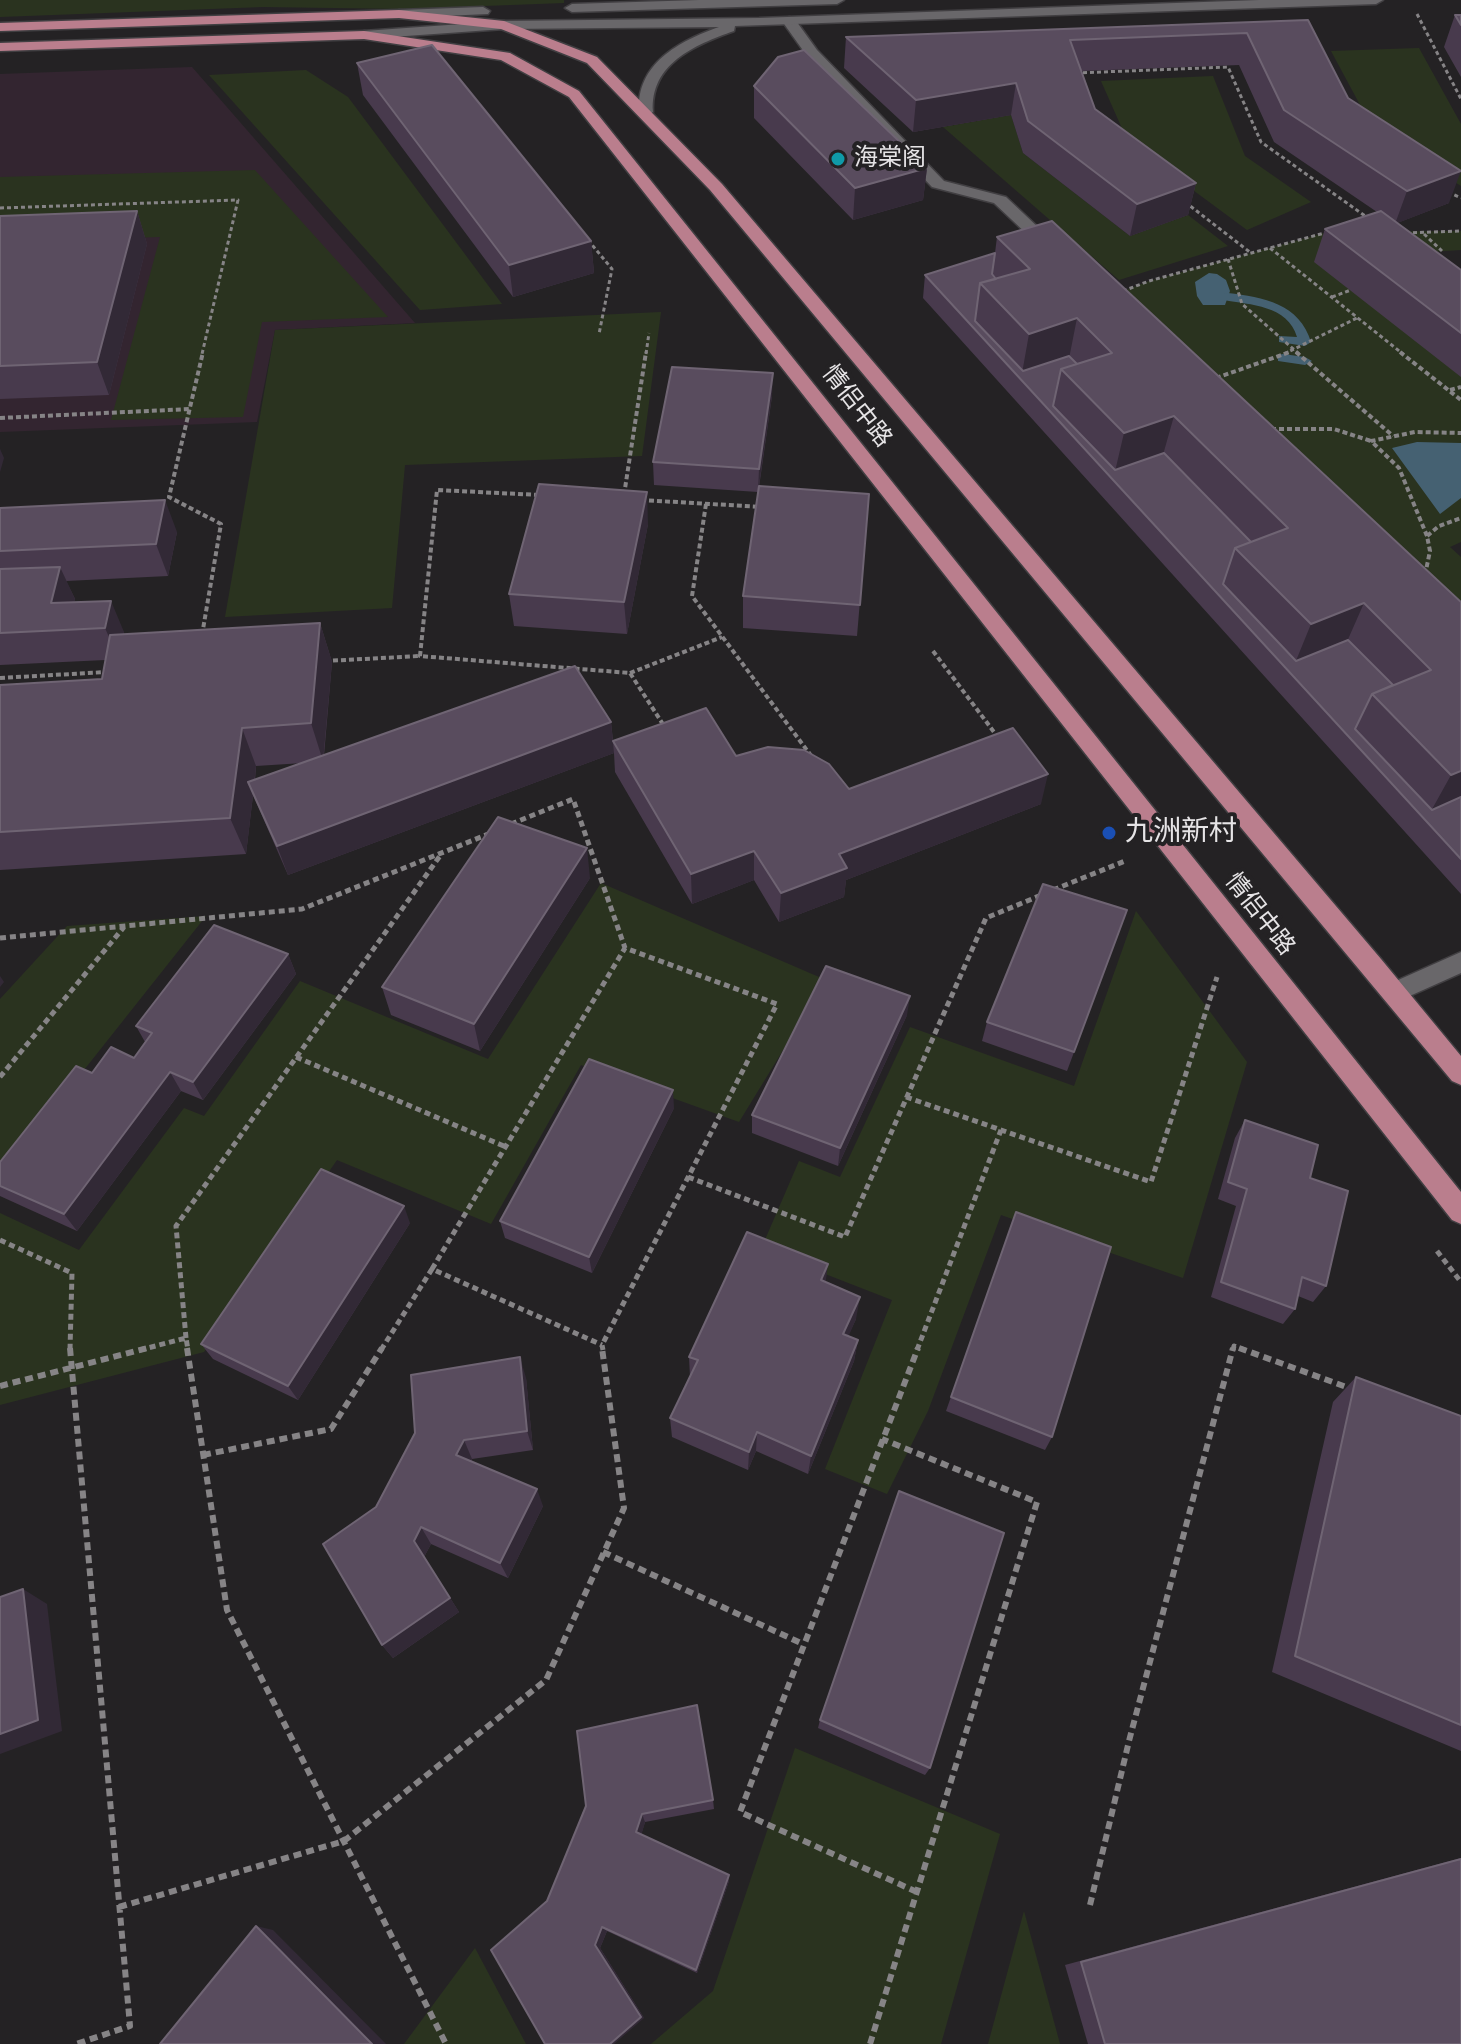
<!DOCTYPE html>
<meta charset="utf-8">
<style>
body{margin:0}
canvas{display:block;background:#242224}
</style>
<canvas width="1461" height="2044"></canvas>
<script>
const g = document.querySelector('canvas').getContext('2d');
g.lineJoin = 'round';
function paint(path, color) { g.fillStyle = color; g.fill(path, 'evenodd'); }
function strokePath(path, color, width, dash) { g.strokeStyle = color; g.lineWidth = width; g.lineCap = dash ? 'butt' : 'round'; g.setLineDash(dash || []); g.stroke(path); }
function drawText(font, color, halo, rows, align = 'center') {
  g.font = font + ' Roboto,"Noto Sans SC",sans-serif'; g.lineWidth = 8; g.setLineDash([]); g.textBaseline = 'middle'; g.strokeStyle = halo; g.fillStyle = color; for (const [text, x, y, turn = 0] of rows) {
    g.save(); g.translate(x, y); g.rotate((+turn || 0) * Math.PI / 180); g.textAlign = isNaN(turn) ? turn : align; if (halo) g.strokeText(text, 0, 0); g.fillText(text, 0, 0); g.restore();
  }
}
paint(new Path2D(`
 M192 67 415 323 275 330 257 422 0 432V74Z`), '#332530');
paint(new Path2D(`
 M0 0H564V3L404 9 263 7 0 17Z
 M1419 48 1461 124V186L1373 129 1331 51Z
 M306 70 348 97 502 304 420 310 209 75Z
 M1213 76 1245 156 1311 202 1247 230 1128 142 1101 81Z
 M1011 115 1023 153 1130 236 1188 215 1228 246 1119 280 943 127Z
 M255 170 388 317 262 322 243 417 111 420 160 237 0 242V177Z
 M1461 231V250L1430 252 1461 377V542L1450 547 1461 557V670L1118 293 1149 281 1328 232Z
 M661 312 642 456 405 465 392 608 225 617 275 330Z
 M601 883 826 980 739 1122 581 1065 491 1224 337 1160 204 1352 0 1405V1213L79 1250 184 1108 204 1116 300 981 488 1059Z
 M1136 911 1247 1062 1183 1278 1001 1215 928 1411 887 1494 825 1469 892 1300 761 1249 799 1161 840 1177 910 1027 1074 1086Z
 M206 916 0 1176V999L67 926Z
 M795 1748 1000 1834 941 2044H651L713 1991Z
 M1024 1911 1060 2044H988Z
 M475 1948 526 2044H404Z`), '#2a331f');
paint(new Path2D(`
 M1209 273 1217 274 1226 280 1230 291 1225 305H1203L1197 296 1195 282Z
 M1417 442 1461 443V498L1440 514 1392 448Z`), '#456172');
paint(new Path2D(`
 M1228 293C1263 297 1300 304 1311 342L1305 346 1279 342V336L1297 337C1288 305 1250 305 1224 300V294Z
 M1283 354 1305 357 1312 361 1305 365 1278 361V355Z`), '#456172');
const service = new Path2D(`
 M789 17 794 18 817 50 944 181 1006 197 1059 247V253H1047L994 203 932 187 807 56 782 21Z
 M1461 952V973L1403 999 1395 1002 1387 999 1383 992 1387 985Z`);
const tertiary = new Path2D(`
 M699 0H844L837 4 572 12 565 8 572 4Z
 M1259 0H1383L1376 4 735 26 734 31C694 45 650 64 653 112L646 116 639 112C636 64 679 41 719 27L504 29 364 39 357 35 364 31 504 21 759 18Z
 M483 7 490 11 488 14 399 18 392 14 399 10Z`);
const trunk = new Path2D(`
 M399 10 504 21 597 57 722 184 1381 959 1461 1056V1085L1452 1081 710 190 587 63 501 29 399 18 0 31V23Z
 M364 31 510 53 579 91 1461 1192V1224L1452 1220 569 97 501 60 364 39 0 51V43Z`);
strokePath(service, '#413f42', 3);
strokePath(tertiary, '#413f42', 3);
strokePath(trunk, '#413f42', 3);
strokePath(new Path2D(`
 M1417 14 1461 99
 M1076 73 1228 67 1261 142 1368 218
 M1448 192 1461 198
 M1185 202 1251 253
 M0 208 238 200 202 354
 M1406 233 1461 231
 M1424 234 1442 251
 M588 240 612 269 599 334
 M1270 248 1403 354
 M1228 259 1242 304 1299 354
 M1123 291 1149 281 1328 232
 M1332 297 1351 290
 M646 354 649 333
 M1284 354 1357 318`), '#868486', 3, [4, 3]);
strokePath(new Path2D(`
 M1296 352 1393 436
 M1400 352 1461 400
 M1216 378 1290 352
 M1450 390 1461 387
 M0 418 190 409
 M1271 429H1334L1371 441
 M539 495 437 490 420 656 630 673 666 729
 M624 495 646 352
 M641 500 763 507
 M706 504 692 596 812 757
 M1427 536 1399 468 1371 441 1415 432 1461 433
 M1425 575 1430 551 1427 536 1439 526 1461 518
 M202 635 221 524 169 497 203 352
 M933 651 1000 740
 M325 661 420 656
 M630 673 722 637
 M0 678 107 672`), '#868486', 4, [5, 3]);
strokePath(new Path2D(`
 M511 824 573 799 625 948
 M1053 890 1125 861
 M0 938 302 909 491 833
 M296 1057 506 1147
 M0 1077 124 927
 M906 1097 1151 1182 1217 977
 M688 1177 845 1237 986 918 1044 894
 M0 1240 72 1273 70 1350
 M1437 1251 1461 1282
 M432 1269 625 948 777 1004 602 1345 603 1350
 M186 1338 176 1226 442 853
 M140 1350 186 1338 188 1350
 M381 1350 432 1269 602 1345
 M917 1350 1001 1130
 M1233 1350 1234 1346 1245 1350`), '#868486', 5, [6, 4]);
strokePath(new Path2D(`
 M70 1348 130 2026 76 2044
 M187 1348 227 1610 446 2044
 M1239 1348 1352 1389
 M0 1386 148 1348
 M203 1455 331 1429 382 1348
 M603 1552 803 1644
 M917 1892 740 1812 918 1348
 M1090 1905 1129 1741 1233 1348
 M119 1907 344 1841 546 1680 624 1508 602 1348
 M870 2044 1037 1502 882 1439`), '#868486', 6, [8, 5]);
paint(service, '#69676a');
paint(tertiary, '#69676a');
paint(trunk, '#ba7e8d');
paint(new Path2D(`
 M1455 15H1461V77L1444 47Z
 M1308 20 1348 98 1449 203 1397 223 1461 270V377L1314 262 1325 229 1377 212 1274 142 1239 65 1082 71 1095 109 1196 183 1188 215 1130 236 1023 153 1011 115 913 132 844 68 846 37Z
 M357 63 591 241 594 273 513 297 363 95Z
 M754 86 927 168 923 200 853 220 754 118Z
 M137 211 147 244 109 395 0 399V216Z
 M997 237 1461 602V894L923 298 925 275 995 253Z
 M772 396 759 487 869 494 857 636 743 628V596L758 492 654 485 653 462Z
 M0 508 177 532 168 576 66 581 75 599 74 602 124 632V634L320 623 332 662 324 755 611 722 613 741 736 756 849 789 1041 804 846 880 844 897 779 922 754 880 692 904 615 772 614 753 288 875 253 795 246 854 0 870V685L102 679 105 660 0 665ZM303 763 255 780 256 766Z
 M648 524 627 634 514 626 509 594Z
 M590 878 480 1051 391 1015 382 987Z
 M1127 910 1067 1071 982 1041 987 1022Z
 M288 954 296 974 203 1100 181 1091 77 1231 0 1196V1162L92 1073 134 1058 145 1042 136 1026Z
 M907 1015 838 1166 752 1133V1115Z
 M674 1108 592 1273 505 1238 500 1221Z
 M1245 1120 1310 1178 1326 1286 1313 1302 1298 1296 1295 1309 1283 1324 1211 1297 1236 1206 1218 1199 1235 1138Z
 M1016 1212 1052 1437 1045 1450 946 1411Z
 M410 1223 298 1400 213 1359 201 1344Z
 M826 1282 856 1319 848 1336 858 1340 854 1361 808 1474 756 1451 748 1470 672 1437 670 1418 690 1377 689 1357Z
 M1356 1377 1461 1416V1751L1272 1672 1333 1402Z
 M526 1378 533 1450 472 1459 471 1462 543 1506 508 1578 431 1544 424 1557 459 1612 393 1658 382 1645 376 1507Z
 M820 1720 930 1768 925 1775 818 1728Z
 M713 1800 714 1809 645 1822 641 1835 729 1881 697 1973 607 1931 600 1948 644 2018 547 1901 586 1806Z
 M1461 1858V2044H1088L1065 1965Z`), '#483a4d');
paint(new Path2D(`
 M1016 83 1011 115 913 132 916 100Z
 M927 168 923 200 853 220 855 188Z
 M1461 171 1449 203 1395 224 1407 191Z
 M1196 183 1188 215 1130 236 1137 204Z
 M137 211 147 244 109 395 97 362Z
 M591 241 594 273 513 297 509 265Z
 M1077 318 1066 374 1061 369 1021 379 1029 334Z
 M773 373 772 396 758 492 759 469Z
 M1174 416 1157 476 1113 480 1124 433Z
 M0 449 4 458 0 472Z
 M647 492 648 524 627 634 624 602Z
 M165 500 177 532 168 576 156 544Z
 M60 567 75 599 67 630 51 603Z
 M111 601 124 632 119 660 105 628Z
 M1364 603 1338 662 1291 673 1311 624Z
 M320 623 332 662 323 761 311 723Z
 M611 722 614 753 288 875 277 846Z
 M242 728 256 766 253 793 248 782 253 795 246 854 230 818Z
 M1461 771V813L1426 820 1451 775Z
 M1048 774 1041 804 846 880 844 897 779 922 781 893 839 854Z
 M587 848 590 878 480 1051 474 1024Z
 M754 851V880L692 904 691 874Z
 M288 954 296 974 203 1100 193 1082Z
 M0 976 4 982 0 987Z
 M910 996 907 1015 838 1166 840 1148Z
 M170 1072 181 1091 77 1231 64 1214Z
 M673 1090 674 1108 592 1273 589 1257Z
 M404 1206 410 1223 298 1400 288 1386Z
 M828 1264 825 1287 821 1280Z
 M860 1297 856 1319 840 1356 843 1334Z
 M858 1340 854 1361 808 1474 811 1456Z
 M520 1357 526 1378 533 1450 527 1431Z
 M757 1432 756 1451 748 1470 749 1452Z
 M464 1440 472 1459 465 1473 456 1455Z
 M537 1489 543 1506 508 1578 500 1563Z
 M421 1527 431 1544 424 1557 459 1612 393 1658 382 1645 414 1541Z
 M23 1589 47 1604 62 1731 0 1754V1734Z
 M642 1814 645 1822 640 1840 636 1832Z
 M729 1875V1881L697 1973 696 1970Z
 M256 1926 273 1930 386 2044H372Z
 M602 1927 607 1931 600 1948 644 2018 614 2044H610L595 1945Z`), '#322936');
const building = new Path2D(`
 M1455 15H1461V25Z
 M1308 20 1348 98 1461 171 1407 191 1284 110 1247 33 1070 40 1095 109 1196 183 1137 204 1028 121 1016 83 916 100 846 37Z
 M432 45 591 241 509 265 357 63Z
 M804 50 927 168 855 188 754 86 778 57Z
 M137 211 97 362 0 366V216Z
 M1381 211 1461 270V333L1325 229Z
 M1052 221 1461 602V771L1451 775 1372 694 1431 670 1364 603 1311 624 1235 548 1288 528 1174 416 1124 433 1061 369 1112 353 1077 318 1029 334 980 283 1030 269 997 237Z
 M995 253 992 274 996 279 980 283 975 321 1023 371 1069 356 1077 364 1061 369 1053 406 1115 470 1164 453 1251 542 1235 548 1223 584 1296 661 1348 640 1393 685 1372 694 1355 729 1432 810 1461 797V859L925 275Z
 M672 367 773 373 759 469 653 462Z
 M539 484 647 492 624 602 509 594Z
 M759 486 869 494 860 605 743 596Z
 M165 500 156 544 0 551V508Z
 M60 567 51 603 111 601 105 628 0 633V569Z
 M320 623 311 723 242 728 230 818 0 832V685L102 679 110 635Z
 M575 666 611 722 277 846 248 782Z
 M706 708 736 756 768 747 804 750 829 764 849 789 1013 728 1048 774 839 854 847 868 781 893 754 851 691 874 613 741Z
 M498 817 587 848 474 1024 382 987Z
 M1043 884 1127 910 1074 1052 987 1022Z
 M214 925 288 954 193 1082 170 1072 64 1214 0 1186V1162L76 1066 92 1073 111 1047 134 1058 152 1033 136 1026Z
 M826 966 910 996 840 1148 752 1115Z
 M589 1059 673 1090 589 1257 500 1221Z
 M1245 1120 1318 1145 1310 1178 1348 1191 1326 1286 1302 1277 1295 1309 1221 1282 1247 1189 1228 1182Z
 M321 1169 404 1206 288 1386 201 1344Z
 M1016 1212 1111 1247 1052 1437 951 1397Z
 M747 1232 828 1264 821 1280 860 1297 843 1334 858 1340 811 1456 757 1432 749 1452 670 1418 698 1360 689 1357Z
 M520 1357 527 1431 464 1440 456 1455 537 1489 500 1563 421 1527 414 1541 450 1598 382 1645 323 1544 376 1507 415 1433 411 1375Z
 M1356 1377 1461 1416V1725L1295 1656Z
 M899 1491 1004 1533 930 1768 820 1720Z
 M23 1589 38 1720 0 1734V1597Z
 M697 1705 713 1800 642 1814 636 1832 729 1875 696 1970 602 1927 595 1945 641 2017 610 2044H545L491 1950 547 1901 586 1806 577 1731Z
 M1461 1859V2044H1105L1081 1962Z
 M256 1926 372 2044H160Z`);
paint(building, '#594c5e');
strokePath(building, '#6f6473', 2);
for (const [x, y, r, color] of [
 [838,159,8,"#0f9aa8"],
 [1109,833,8,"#1a4fb4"]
]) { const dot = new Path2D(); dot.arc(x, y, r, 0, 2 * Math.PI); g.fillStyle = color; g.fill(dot); strokePath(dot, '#242224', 3); }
drawText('24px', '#e6e4e6', '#242224', [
 ["海棠阁",854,159]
], 'left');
drawText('24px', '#e6e4e6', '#242224', [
 ["情侣中路",856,407,52],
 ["情侣中路",1259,915,52]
]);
drawText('28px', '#e6e4e6', '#242224', [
 ["九洲新村",1125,833]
], 'left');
</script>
